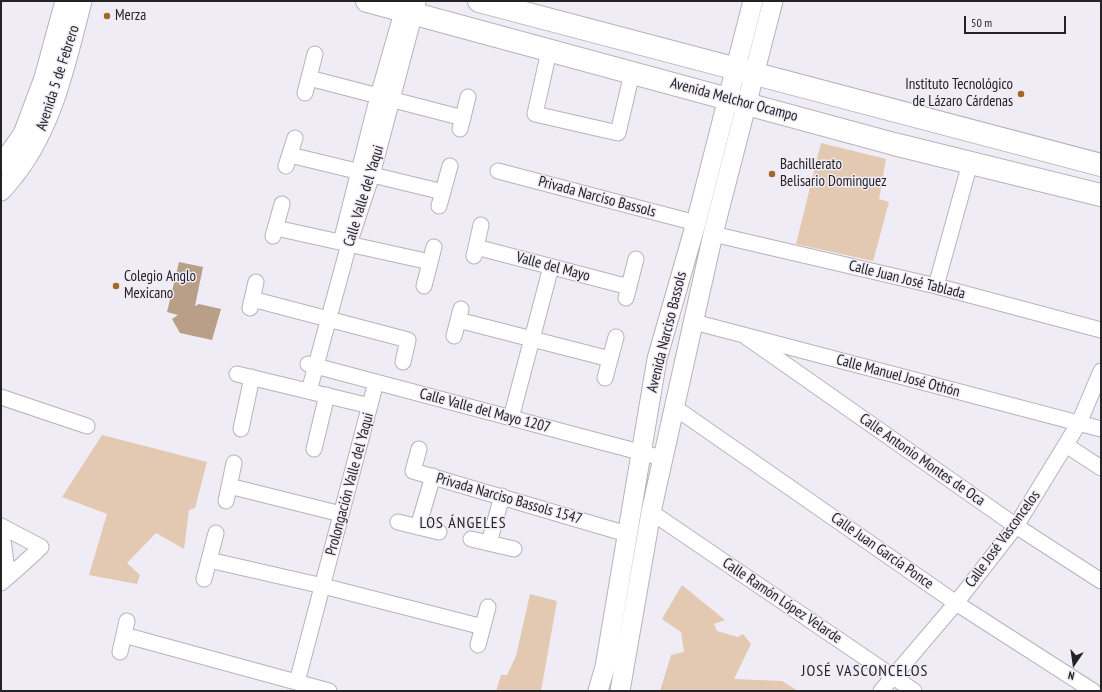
<!DOCTYPE html>
<meta charset="utf-8">
<style>
body{margin:0}
#map{position:relative;width:1102px;height:692px;overflow:hidden;background:#efecf5;font-family:"PT Sans Narrow",sans-serif}
canvas{display:block}
.frame{position:absolute;inset:0;border:2px solid #232225;pointer-events:none}
.north{position:absolute;left:1054px;top:644px;width:40px;height:40px;-webkit-text-stroke:3px #efecf5;paint-order:stroke;rotate:193deg;font-size:11px;font-weight:700;line-height:16px;text-align:center;color:#232225}
.north::after{content:'';display:block;margin:auto;width:14px;height:18px;background:#232225;clip-path:polygon(50% 0,100% 100%,50% 72%,0 100%)}
.scale{position:absolute;left:964px;top:16px;width:102px;height:18px;box-sizing:border-box;border:2px solid #232225;border-top:0;padding-left:5px;font-size:12px;line-height:14px;white-space:nowrap;color:#232225;-webkit-text-stroke:3px #efecf5;paint-order:stroke}
</style>
<div id="map">
<canvas width="1102" height="692"></canvas>
<div class="frame"></div>
<div class="north">N</div>
<div class="scale">50 m</div>
</div>
<script>
const g = document.querySelector('canvas').getContext('2d');
g.lineJoin = 'round';
function paint(path, color) { g.fillStyle = color; g.fill(path, 'evenodd'); }
function strokePath(path, color, width, dash) { g.strokeStyle = color; g.lineWidth = width; g.lineCap = dash ? 'butt' : 'round'; g.setLineDash(dash || []); g.stroke(path); }
function drawText(font, color, halo, rows, align = 'center') {
  g.font = font + ' "PT Sans Narrow",sans-serif'; g.lineWidth = 3; g.setLineDash([]); g.textBaseline = 'middle'; g.strokeStyle = halo; g.fillStyle = color; for (const [text, x, y, turn = 0] of rows) {
    g.save(); g.translate(x, y); g.rotate((+turn || 0) * Math.PI / 180); g.textAlign = isNaN(turn) ? turn : align; if (halo) g.strokeText(text, 0, 0); g.fillText(text, 0, 0); g.restore();
  }
}
paint(new Path2D(`
 M821 143 886 159 879 199 889 202 873 261 796 244Z
 M102 435 207 462 195 508 189 510 184 549 156 533 127 563 140 575 137 584 89 575 107 514 62 497Z
 M682 585 725 620 714 624 717 631 738 637 743 634 751 644 734 679 782 681 798 691H660L671 655 684 652 681 632 662 619Z
 M530 594 557 601 541 691H496L501 675H507L516 656Z`), '#e3c8b2');
paint(new Path2D(`
 M179 262 203 267 195 306 199 304 221 309 212 340 180 333 172 319 178 315 167 312Z`), '#b99f88');
const minor = new Path2D(`
 M549 51 535 114 618 133 632 73
 M309 78 463 118
 M305 93 315 54
 M460 129 468 97
 M290 155 443 192
 M286 166 295 138
 M498 171 696 223
 M439 206 450 166
 M276 228 430 262
 M713 234 936 286 1101 330
 M273 236 282 204
 M341 242 378 96 405 2
 M476 247 629 287
 M474 256 481 225
 M424 286 434 247
 M936 286 970 163
 M626 298 636 259
 M252 299 408 340 403 362
 M250 308 256 282
 M458 320 610 359
 M694 322 1101 429
 M454 336 461 309
 M745 336 1016 526 1101 581
 M308 364 662 458
 M237 374 370 406
 M605 378 616 337
 M309 391 349 244 372 175 418 1
 M1 397 87 426
 M674 407 956 603 1093 691
 M511 418 551 267
 M241 429 252 377
 M1066 445 1101 468
 M314 449 327 395
 M419 449 413 471 627 534
 M229 486 341 514
 M226 501 234 463
 M651 512 914 691
 M398 522 439 532
 M418 527 433 476
 M471 539 514 549
 M489 543 502 496
 M209 560 323 586 483 627
 M204 579 216 533
 M1 583C15 571 28 560 41 547L1 526 8 577
 M124 635 329 691
 M478 645 488 607
 M120 652 127 621
 M297 682 376 382
 M881 691 956 603 1016 526 1079 423 1101 371`);
const tertiary = new Path2D(`
 M1 165 23 134 44 78 65 1
 M1 191C7 185 12 178 17 172 54 123 67 59 82 1
 M598 691 605 667 657 359 696 223 753 1
 M620 691 651 512 713 234 773 1`);
const primary = new Path2D(`
 M367 1 894 144 1101 195
 M479 1 1101 165`);
strokePath(minor, '#b6b3bb', 17);
strokePath(tertiary, '#b6b3bb', 21);
strokePath(primary, '#b6b3bb', 24);
strokePath(minor, '#fff', 15);
strokePath(tertiary, '#fff', 19);
strokePath(primary, '#fff', 22);
for (const [x, y, r, color] of [
 [107,16,4,"#a3662a"],
 [1021,94,4,"#a3662a"],
 [772,174,4,"#a3662a"],
 [116,286,4,"#a3662a"]
]) { const dot = new Path2D(); dot.arc(x, y, r, 0, 2 * Math.PI); g.fillStyle = color; g.fill(dot); strokePath(dot, '#efecf5', 1.5); }
drawText('15px', '#232225', '#efecf5', [
 ["Merza",115,16],
 ["Instituto Tecnológico",1013,85,"right"],
 ["de Lázaro Cárdenas",1013,102,"right"],
 ["Bachillerato",780,165],
 ["Belisario Dominguez",780,182],
 ["Colegio Anglo",124,277],
 ["Mexicano",124,294]
], 'left');
drawText('15px', '#232225', '#efecf5', [
 ["Avenida 5 de Febrero",58,78,-72],
 ["Avenida Melchor Ocampo",734,100,15],
 ["Calle Valle del Yaqui",364,196,-73],
 ["Privada Narciso Bassols",597,197,15],
 ["Valle del Mayo",553,267,15],
 ["Calle Juan José Tablada",907,280,14],
 ["Avenida Narciso Bassols",667,332,-76],
 ["Calle Manuel José Othón",898,376,15],
 ["Calle Valle del Mayo 1207",485,411,15],
 ["Calle Antonio Montes de Oca",922,460,35],
 ["Prolongación Valle del Yaqui",350,484,-75],
 ["Privada Narciso Bassols 1547",509,499,16],
 ["Calle José Vasconcelos",1003,539,-54],
 ["Calle Juan García Ponce",882,551,35],
 ["Calle Ramón López Velarde",782,601,34]
]);
g.letterSpacing = '1px';
drawText('16px', '#232225', '#efecf5', [
 ["LOS ÁNGELES",463,523],
 ["JOSÉ VASCONCELOS",865,671]
]);
g.letterSpacing = '0px';
</script>
